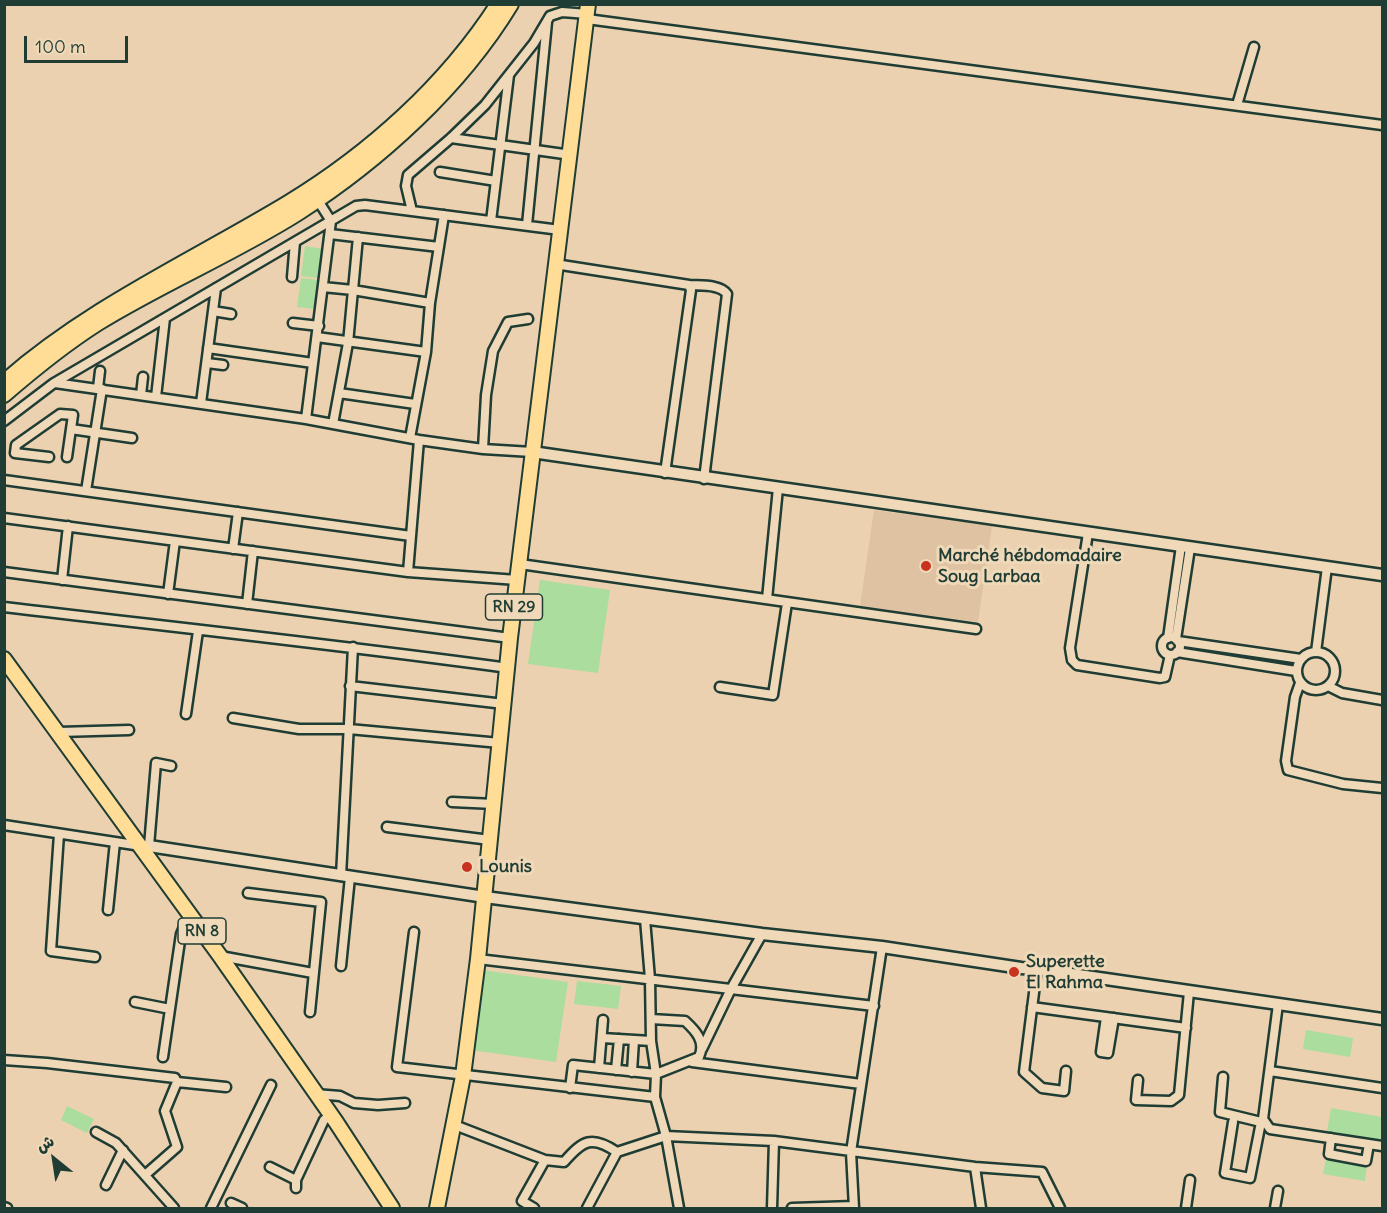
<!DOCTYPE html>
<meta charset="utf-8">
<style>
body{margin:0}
#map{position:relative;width:1387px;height:1213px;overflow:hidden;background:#ebd1af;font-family:Delius,"Playpen Sans Arabic",sans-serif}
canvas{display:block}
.frame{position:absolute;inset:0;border:6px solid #1f3d34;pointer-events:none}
.north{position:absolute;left:24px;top:1129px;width:60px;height:60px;-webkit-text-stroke:4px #efd9b8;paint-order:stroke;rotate:330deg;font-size:16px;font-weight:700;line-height:24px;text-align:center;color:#1f3d34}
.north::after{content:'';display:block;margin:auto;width:21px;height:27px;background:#1f3d34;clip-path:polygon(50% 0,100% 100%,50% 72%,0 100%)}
.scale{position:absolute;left:24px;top:36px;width:104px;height:27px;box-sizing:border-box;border:3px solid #1f3d34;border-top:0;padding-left:8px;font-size:18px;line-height:21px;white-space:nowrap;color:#1f3d34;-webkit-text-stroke:4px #efd9b8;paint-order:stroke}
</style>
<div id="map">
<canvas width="1387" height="1213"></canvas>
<div class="frame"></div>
<div class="north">ش</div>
<div class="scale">100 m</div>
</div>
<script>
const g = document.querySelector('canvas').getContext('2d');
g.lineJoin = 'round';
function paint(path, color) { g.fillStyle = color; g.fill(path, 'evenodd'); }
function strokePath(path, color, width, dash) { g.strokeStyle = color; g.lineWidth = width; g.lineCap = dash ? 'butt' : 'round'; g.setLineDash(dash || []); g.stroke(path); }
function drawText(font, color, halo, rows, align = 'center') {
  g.font = font + ' Delius,sans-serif'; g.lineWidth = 6; g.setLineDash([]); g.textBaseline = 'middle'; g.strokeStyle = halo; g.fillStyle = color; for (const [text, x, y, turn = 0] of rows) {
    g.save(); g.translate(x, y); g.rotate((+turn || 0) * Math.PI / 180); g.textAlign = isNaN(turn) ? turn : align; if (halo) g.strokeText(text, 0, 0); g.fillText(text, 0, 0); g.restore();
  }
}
paint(new Path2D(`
 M874 510 992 526 978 622 860 606Z`), '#dfc2a1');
paint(new Path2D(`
 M305 246 323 249 318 278 301 276Z
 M301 278 318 280 314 309 297 307Z
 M540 580 610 590 598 673 528 664Z
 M482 970 568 982 556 1062 471 1050Z
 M577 981 621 986 618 1009 574 1004Z
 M1306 1030 1353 1038 1350 1057 1303 1049Z
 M67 1106 94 1119 87 1133 61 1120Z
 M1331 1108 1382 1117 1381 1140 1327 1131Z
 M1326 1158 1367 1165 1365 1181 1323 1174Z`), '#abdd9e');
const minor = new Path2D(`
 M587 19 1382 125
 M1237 105 1254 47
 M451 138 571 155
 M440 172 496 181
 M412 211 406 186 408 175 451 138 485 105 534 43 550 16 562 12 588 14
 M491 221 509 75
 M527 225 547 22
 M330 234 439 247
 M555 264 689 285 691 290 665 473
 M292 277 295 242
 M689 285C701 286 720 284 727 294L704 479
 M323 287 353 290 430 303
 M213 311 231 314
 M293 323 319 326
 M317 337 426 352
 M208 348 313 363
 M207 363 223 365
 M55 383 306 419 419 440 483 449 532 452
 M98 388 100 371
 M339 393 415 404
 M141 395 143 377
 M156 397 165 318
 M201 403 216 288
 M306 419 331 221 317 199
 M4 421 54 383 356 206 365 205 560 230
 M333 424 348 343 358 237
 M410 438 426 352 430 303 444 215
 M483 449 486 395 493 351 508 322 528 319
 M49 457 15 453 16 445 60 414 73 415 71 429 132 438
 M67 457 71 429
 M4 480 411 536
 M86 491 102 389
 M4 518 408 572 517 580
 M1088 533 1070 648 1072 660 1077 665 1160 678 1165 677 1170 655
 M233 549 238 512
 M520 564 976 629
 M4 572 510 638
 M408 572 419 440
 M62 580 68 526
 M168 594 175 541
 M767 599 778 488
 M247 604 253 551
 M4 607C172 627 340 645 508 668
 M1162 646a9 9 0 1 1 18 0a9 9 0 1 1-18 0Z
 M1168 638 1181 546
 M1176 639 1190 548
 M1178 641 1301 659
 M1297 671a19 19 0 1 1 38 0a19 19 0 1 1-38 0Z
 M1177 652 1296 671
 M1316 652 1327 567
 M1300 683 1295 697 1286 761 1288 770 1343 784 1382 788
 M350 686 504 704
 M1328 686 1342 693 1382 700
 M720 687 773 695 787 603
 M186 714 198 631
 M233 718 299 729H349L500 743
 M59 732 129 730
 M452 802 494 804
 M4 825 141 846
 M387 827 490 840
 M59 834 51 951 95 957
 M149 846 156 763 171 766
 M341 876 353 647
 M248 893 321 902 310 1012
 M108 910 115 842
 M645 919 650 979 651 1041 656 1074 655 1097 666 1136 679 1208
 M414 932 397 1067 655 1097
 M220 956 313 973
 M478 959 874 1006
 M341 966 350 877
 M1037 969 1024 1072 1042 1088 1064 1091 1066 1071
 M135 1002 170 1009
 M1278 1004 1263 1119 1270 1129 1382 1146
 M1032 1007 1186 1028
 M1106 1017 1101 1052 1108 1053 1114 1018
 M602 1038 651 1041
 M702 1049 731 989 762 934
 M163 1057 181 934 190 913
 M4 1060 47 1063 175 1078 177 1082 226 1087
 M692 1062 861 1084
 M599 1068 603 1020
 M616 1070 619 1039
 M1270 1071 1382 1088
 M632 1072 634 1040
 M1223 1077 1220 1112 1265 1123
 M1138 1080 1136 1100 1171 1101 1179 1095 1189 992
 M570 1088 573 1065 656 1074 699 1057C706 1042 696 1031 685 1021L651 1019
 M315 1094 340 1096 354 1103 378 1105 405 1103
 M1233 1122 1225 1173 1250 1178 1261 1122
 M452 1124 545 1160 564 1162C583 1140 592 1135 617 1152
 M96 1132 116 1143 174 1208
 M1331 1138 1329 1154 1366 1161 1369 1144
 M270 1167 296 1180
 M975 1167 981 1208
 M145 1175 177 1147 165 1111 177 1082
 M106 1185 123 1150
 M296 1188V1180L324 1120 331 1115
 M231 1203 242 1208
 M4 1207 7 1208
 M211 1208 271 1085
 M534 1208 522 1201 545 1160
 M587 1208 617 1152 666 1136 774 1141 975 1167 1042 1172 1060 1208
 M772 1208 774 1141
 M792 1208 854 1206
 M854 1208 851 1152 882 947
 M1186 1208 1190 1180
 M1275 1208 1278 1191`);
const tertiary = new Path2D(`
 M532 452 1382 575
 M141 847 149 846 485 897 762 934 882 947 1021 968 1037 969 1382 1019`);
const primary = new Path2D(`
 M4 659 220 956 336 1122 392 1208
 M437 1208 463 1076 478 959 510 638 588 4`);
const trunk = new Path2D(`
 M4 382C89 307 192 261 288 203 370 153 446 85 498 4
 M4 395C34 369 65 344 98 323 163 283 233 254 298 213 379 161 460 88 511 4`);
strokePath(minor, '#1f3d34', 13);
strokePath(tertiary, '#1f3d34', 15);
strokePath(primary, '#1f3d34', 18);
strokePath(trunk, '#1f3d34', 18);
strokePath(minor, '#efd9b8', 8);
strokePath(tertiary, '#efd9b8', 10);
strokePath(primary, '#ffdd96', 14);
strokePath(trunk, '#ffdd96', 14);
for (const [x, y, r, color] of [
 [926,566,6,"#c8321e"],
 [467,867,6,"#c8321e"],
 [1014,972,6,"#c8321e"]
]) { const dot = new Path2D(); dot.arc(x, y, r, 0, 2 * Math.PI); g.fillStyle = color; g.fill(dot); strokePath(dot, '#efd9b8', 2); }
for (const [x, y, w] of [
 [514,607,57],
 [202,931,48]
]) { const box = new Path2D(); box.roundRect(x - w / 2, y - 13, w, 26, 4.5); g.fillStyle = '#efd9b8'; g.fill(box); strokePath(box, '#1f3d34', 1.5); }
drawText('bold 16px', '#1f3d34', null, [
 ["RN 29",514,607],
 ["RN 8",202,931]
]);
drawText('bold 18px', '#1f3d34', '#efd9b8', [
 ["Marché hébdomadaire",938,556],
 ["Soug Larbaa",938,577],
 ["Lounis",479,867],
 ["Superette",1026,962],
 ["El Rahma",1026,983]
], 'left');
</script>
